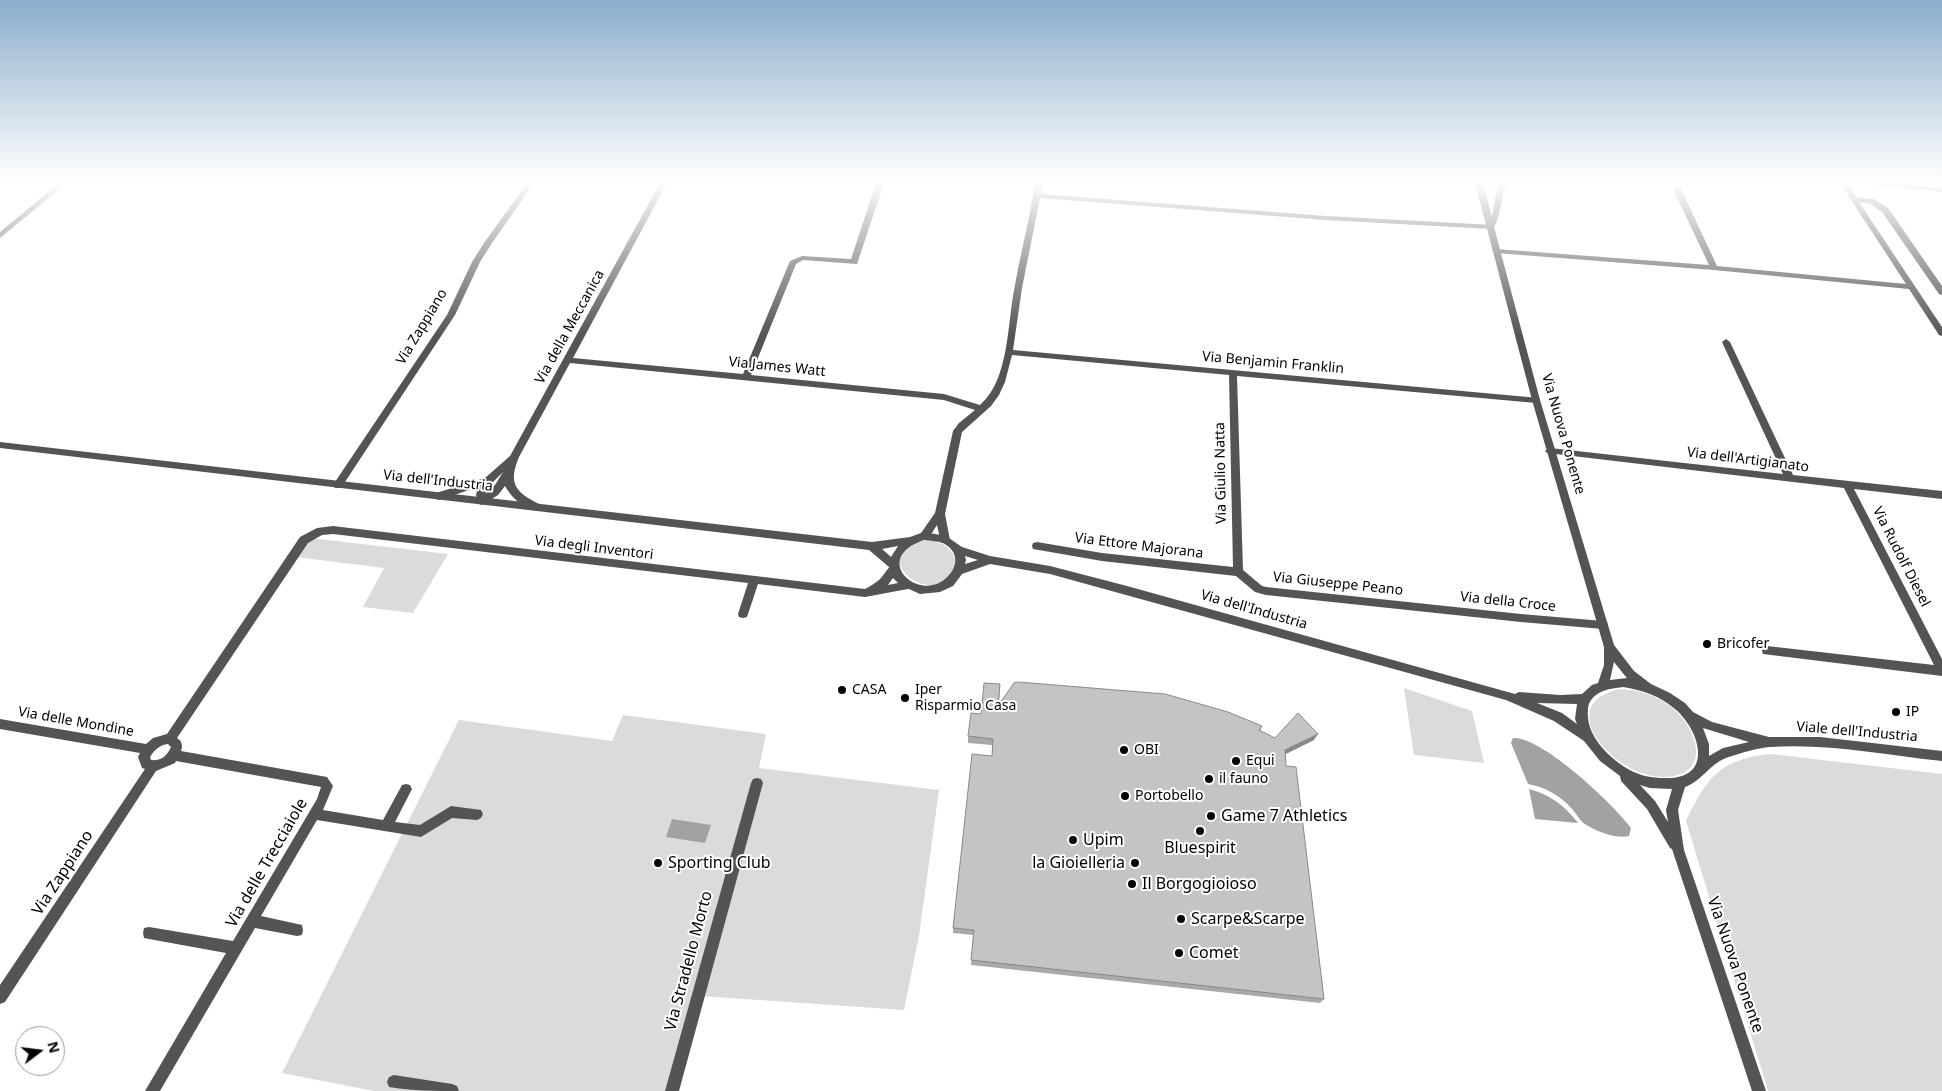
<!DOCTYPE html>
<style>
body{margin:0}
#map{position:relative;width:1942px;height:1091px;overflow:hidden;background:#fff;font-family:"Noto Sans",sans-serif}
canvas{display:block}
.north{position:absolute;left:15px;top:1026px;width:50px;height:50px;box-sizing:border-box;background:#fff;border:1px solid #999;border-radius:50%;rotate:75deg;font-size:14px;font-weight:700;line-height:20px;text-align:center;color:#000}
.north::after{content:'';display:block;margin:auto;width:18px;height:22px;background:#000;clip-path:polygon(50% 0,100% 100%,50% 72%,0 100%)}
</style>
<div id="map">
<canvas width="1942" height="1091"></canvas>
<div class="north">N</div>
</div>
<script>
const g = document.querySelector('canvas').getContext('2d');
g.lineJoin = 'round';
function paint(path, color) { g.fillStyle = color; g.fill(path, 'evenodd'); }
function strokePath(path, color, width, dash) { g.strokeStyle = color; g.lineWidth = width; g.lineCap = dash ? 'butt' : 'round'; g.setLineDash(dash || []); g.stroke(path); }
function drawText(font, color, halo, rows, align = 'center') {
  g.font = font + ' "Noto Sans",sans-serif'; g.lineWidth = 4; g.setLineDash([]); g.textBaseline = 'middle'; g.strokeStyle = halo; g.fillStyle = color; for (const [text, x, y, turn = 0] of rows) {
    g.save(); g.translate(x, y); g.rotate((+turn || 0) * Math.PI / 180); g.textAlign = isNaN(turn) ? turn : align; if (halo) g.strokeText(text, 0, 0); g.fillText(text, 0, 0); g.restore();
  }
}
paint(new Path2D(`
 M310 538 448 554 413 613 363 607 384 568 296 557Z
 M927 540C942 542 953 547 956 563 939 619 858 552 927 540Z
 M1404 688 1472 711 1484 763 1414 755Z
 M1620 689C1639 690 1655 695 1670 706 1692 722 1714 768 1674 776 1622 787 1546 705 1620 689Z
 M623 715 766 734 759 768 939 790 919 936 904 1010 701 996 673 1091H374L282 1073 459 720 612 741Z
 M1771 754 1942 774V1091H1768L1686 821C1707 777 1720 759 1771 754Z`), '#dbdbdb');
paint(new Path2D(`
 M1513 738C1540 735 1615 805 1631 828L1629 836C1616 839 1597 832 1585 824 1580 821 1576 813 1572 809 1561 796 1545 787 1528 784L1511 743Z
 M1529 789C1551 795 1564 805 1578 823L1535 819Z
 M672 819 711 825 705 843 666 837Z`), '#a2a2a2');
paint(new Path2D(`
 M59 183H67L0 238V232Z
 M527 183H534L492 243 480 262 455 315 341 488H335L333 485 335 482 447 315 472 262 484 243Z
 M660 183H667L573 358 743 374 790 261 802 256 851 259 876 183H884L857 264 803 260 796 264 751 375 944 394 980 405C1010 379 1007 322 1015 285 1021 251 1030 218 1035 183H1043L1041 194 1326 216 1494 225V229H1491L1326 220 1040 198 1022 288 1013 350 1539 398 1540 400 1536 403 1237 376 1243 570 1262 586 1266 587 1521 614 1603 621 1607 622 1608 625 1607 628 1603 629 1521 622 1266 595 1255 592 1236 576 1102 561 1033 549 1032 546 1033 543 1037 542 1102 553 1233 567 1229 375 1012 355 1005 382 999 395 991 406 962 432 945 514 950 540 949 543H941L937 525 928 539H920L919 536 935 513 953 431 959 423 975 410 944 400 570 363 519 457C508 483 515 492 539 504L541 507 539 510C526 512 511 497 505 486L498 495 482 505 479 504 476 495 478 487 439 500 436 499 434 496 436 493 485 478 510 456ZM503 472 495 485 485 494 490 485Z
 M1480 183H1499L1506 186 1502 188Z
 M1840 183H1847L1856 197 1874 199 1888 208 1942 286V295L1939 294 1882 212 1869 203 1859 202 1942 327V336L1939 335 1909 289 1714 270 1496 253 1492 251 1496 249 1709 265 1673 189 1677 187 1681 189 1717 266 1906 284Z
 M1871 183H1898L1942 188V192L1874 185Z
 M1726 339 1730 342 1793 475 1942 491V499L1854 489 1942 659V676L1763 654 1762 651 1763 648 1767 646 1934 665 1844 488 1547 453 1545 451 1550 448 1783 474 1722 342Z
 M333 526 865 589C869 587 875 583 879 580 886 574 888 563 899 565L900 568 888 585 908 581 912 582 913 585 912 588 908 589 865 597 758 584 747 617 743 618 739 617 738 614 748 583 333 534 322 535 308 543 177 738C182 741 183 746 181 751L327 777 333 786 323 810 383 820 402 785 406 784 410 785 412 789 395 822 420 825 451 806 481 810 483 814 481 818 477 820 452 818 421 837 317 820 261 916 302 925 303 930 302 935 297 936 255 928 160 1091H145L226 953 149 939 144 938 143 933 144 928 149 927 233 941 317 799 321 787 176 761 175 763 156 771 5 1002 0 1004V985L145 769 142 768 138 757 140 753 0 729V719L146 744 153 738 167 734 300 537 317 528ZM168 744 171 747C167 756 161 761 151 760L150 757C155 749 160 745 168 744Z
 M757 778 761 779 763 783 679 1091H665L751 783 753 779Z
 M394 1075 452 1084 457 1086 459 1091C437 1091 410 1091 389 1087L387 1082 389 1077Z`), '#545454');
paint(new Path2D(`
 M1475 183H1483L1492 217 1496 194 1500 183H1507C1500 197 1502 213 1494 227L1540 400 1614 645 1634 671 1651 684 1670 693 1685 703 1693 712 1712 722 1769 737H1820L1942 751V761C1885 755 1827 743 1770 747 1757 748 1741 753 1729 757 1711 762 1702 781 1685 787L1678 810 1684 850 1766 1091H1752L1672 849 1670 848 1647 809 1621 781 1620 776 1600 761 1584 741 1554 721 1506 700 1050 574 990 564 962 574 953 586 940 592 920 594 900 585 893 578 889 567 869 550 0 448V442L872 542 910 537 924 532 946 536 962 547 990 556 1050 566 1127 586 1515 694 1519 692 1560 695 1582 694 1592 685 1598 683 1604 665V647L1532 400ZM924 540C930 541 938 541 943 543 957 550 959 564 949 575 922 607 868 559 924 540ZM898 546 891 557 882 549ZM965 556 978 560 965 564 966 560ZM1614 662 1626 677 1627 678 1610 680ZM1623 687C1642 690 1660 696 1675 709 1701 731 1714 780 1665 778 1652 778 1640 776 1628 769 1608 757 1585 735 1588 709 1588 702 1594 695 1601 692 1607 689 1616 688 1623 687ZM1537 703 1577 704 1575 719 1577 724 1562 713ZM1703 728 1749 742 1723 748 1709 756V744ZM1640 785 1650 788 1672 789 1666 810 1668 822 1655 801Z`), '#545454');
paint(new Path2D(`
 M1000 684 999 705 1262 726 1260 731 1275 738 1314 740 1285 754 1286 766 1324 999 1320 1003 971 965 973 935 953 933V928L992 756V745L968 743V736L981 714Z`), '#a9a9a9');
paint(new Path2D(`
 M1318 734 1314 740 1282 756 1285 750Z`), '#898989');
const building = new Path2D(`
 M1018 682 1165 694 1228 712 1262 726 1259 730 1275 738 1298 713 1318 734 1285 750 1286 766 1296 767 1324 999 971 960 974 930 953 928 972 754 992 756 993 739 968 736 971 713 981 714 984 683 1000 684 998 706 1014 683Z`);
paint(building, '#c4c4c4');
strokePath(building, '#898989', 1);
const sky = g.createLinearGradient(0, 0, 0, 336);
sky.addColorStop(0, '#8cadcc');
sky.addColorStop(0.54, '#fff');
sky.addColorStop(1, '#ffffff00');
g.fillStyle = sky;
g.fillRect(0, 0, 1942, 336);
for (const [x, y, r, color] of [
 [1707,644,5,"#000"],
 [842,690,5,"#000"],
 [905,698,5,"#000"],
 [1896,712,5,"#000"],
 [1124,750,5,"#000"],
 [1236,761,5,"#000"],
 [1209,779,5,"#000"],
 [1125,796,5,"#000"],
 [1211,816,5,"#000"],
 [1200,831,5,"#000"],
 [1073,840,5,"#000"],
 [658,863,5,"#000"],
 [1135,863,5,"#000"],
 [1132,884,5,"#000"],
 [1181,919,5,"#000"],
 [1179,953,5,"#000"]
]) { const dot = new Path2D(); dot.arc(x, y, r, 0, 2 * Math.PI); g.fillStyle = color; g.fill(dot); strokePath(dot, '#fff', 2); }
drawText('14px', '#000', '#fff', [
 ["Via Zappiano",422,327,-59],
 ["Via della Meccanica",570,327,-61],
 ["Via Benjamin Franklin",1273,363,5],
 ["Via James Watt",777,367,6],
 ["Via Nuova Ponente",1563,434,74],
 ["Via dell'Artigianato",1748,460,7],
 ["Via Giulio Natta",1221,473,-91],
 ["Via dell'Industria",438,481,6],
 ["Via Ettore Majorana",1139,546,7],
 ["Via degli Inventori",594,548,7],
 ["Via Rudolf Diesel",1901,557,63],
 ["Via Giuseppe Peano",1338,584,6],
 ["Via della Croce",1508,602,6],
 ["Via dell'Industria",1254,610,16],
 ["Via delle Mondine",76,722,10],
 ["Viale dell'Industria",1857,732,5]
]);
drawText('14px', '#000', '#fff', [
 ["Bricofer",1717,644],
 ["CASA",852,690],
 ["Iper",915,690],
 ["Risparmio Casa",915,706],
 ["IP",1906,712],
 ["OBI",1134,750],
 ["Equi",1246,761],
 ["il fauno",1219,779],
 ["Portobello",1135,796]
], 'left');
drawText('16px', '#000', '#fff', [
 ["Game 7 Athletics",1221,816],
 ["Upim",1083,840],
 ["Bluespirit",1200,848,"center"],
 ["Sporting Club",668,863],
 ["la Gioielleria",1125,863,"right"],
 ["Il Borgogioioso",1142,884],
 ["Scarpe&Scarpe",1191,919],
 ["Comet",1189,953]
], 'left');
drawText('16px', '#000', '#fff', [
 ["Via delle Trecciaiole",267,863,-60],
 ["Via Zappiano",63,873,-57],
 ["Via Stradello Morto",689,961,-75],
 ["Via Nuova Ponente",1735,965,71]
]);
</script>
